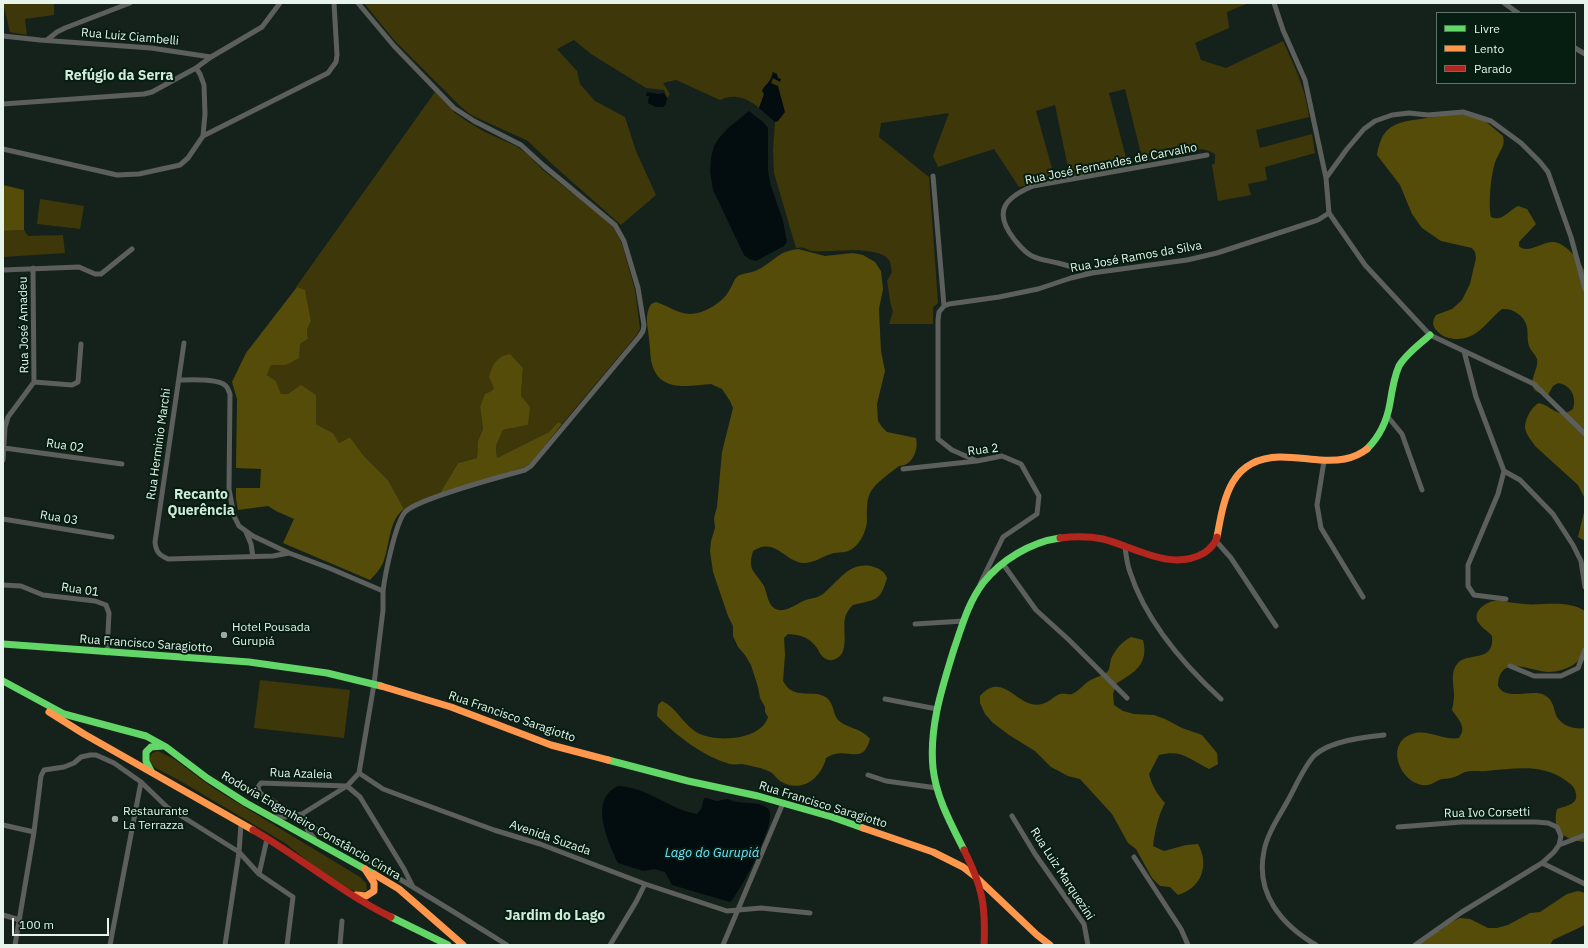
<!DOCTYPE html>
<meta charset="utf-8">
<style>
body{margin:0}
#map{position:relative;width:1588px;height:948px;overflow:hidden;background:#15221b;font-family:"IBM Plex Sans",sans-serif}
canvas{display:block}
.frame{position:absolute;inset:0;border:4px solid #e6f4eb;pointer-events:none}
.legend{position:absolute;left:1436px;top:12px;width:140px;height:72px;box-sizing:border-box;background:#061d11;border:1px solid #607368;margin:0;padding:5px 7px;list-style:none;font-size:12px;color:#e6f4eb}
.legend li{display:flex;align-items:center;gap:8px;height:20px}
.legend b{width:20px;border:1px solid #607368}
.scale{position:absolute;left:12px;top:918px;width:97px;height:18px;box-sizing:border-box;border:2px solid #e6f4eb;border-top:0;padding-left:5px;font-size:12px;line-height:14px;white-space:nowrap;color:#e6f4eb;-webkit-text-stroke:3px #061d11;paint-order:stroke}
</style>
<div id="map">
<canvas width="1588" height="948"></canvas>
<div class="frame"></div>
<ul class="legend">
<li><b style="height:5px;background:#63d668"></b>Livre</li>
<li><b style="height:5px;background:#ff974d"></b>Lento</li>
<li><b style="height:5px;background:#b3261e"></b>Parado</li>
</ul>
<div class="scale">100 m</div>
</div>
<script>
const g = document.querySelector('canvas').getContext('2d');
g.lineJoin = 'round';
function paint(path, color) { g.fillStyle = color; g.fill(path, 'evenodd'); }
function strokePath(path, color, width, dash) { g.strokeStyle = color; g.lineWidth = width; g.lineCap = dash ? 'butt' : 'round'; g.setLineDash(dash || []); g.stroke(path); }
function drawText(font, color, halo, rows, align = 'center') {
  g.font = font + ' "IBM Plex Sans",sans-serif'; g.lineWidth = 4; g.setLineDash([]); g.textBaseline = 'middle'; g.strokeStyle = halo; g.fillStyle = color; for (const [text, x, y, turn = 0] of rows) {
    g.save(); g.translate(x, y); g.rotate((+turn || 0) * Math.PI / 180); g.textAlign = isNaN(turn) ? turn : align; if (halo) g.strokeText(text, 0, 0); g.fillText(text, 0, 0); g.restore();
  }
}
paint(new Path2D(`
 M3 3H54V15L25 19 27 35 10 32Z
 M364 3H1249L1227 12 1229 28 1195 43 1201 60 1226 68 1283 41C1295 68 1305 86 1309 117L1256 130 1260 148 1312 134 1315 153 1265 167 1267 180 1248 184 1251 195 1218 201 1212 165 1215 163V154L1209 151 1202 149 1143 162 1125 89 1109 93 1128 165 1070 177 1055 105 1036 111 1055 179 1019 187 994 149 938 167 933 156 949 113 881 123 879 137 929 177 938 303 933 307V324H889L893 311 891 306 887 281 892 272C891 269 891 263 889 260 877 244 831 253 813 251 806 250 805 246 796 248L774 173 773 150 775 122 778 121 771 83 773 78 780 81 773 72 759 108C748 98 734 93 720 100L676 80 663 83 670 94 667 98 664 90 646 88 591 54 574 40 557 49 577 71 580 84 595 101 625 117 636 151 656 195 621 225 552 164 528 141 471 115 459 105 394 40Z
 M435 92 455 113 468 122 485 132 516 146 527 154 543 170 599 214 613 226 622 244 635 290 640 329 636 336 562 424 558 422 549 432 497 458 496 446 503 430 528 425 521 396 523 368 495 388 480 407 483 429 478 441 477 458 458 463 440 493 404 509 388 480 363 455 350 437 339 443 333 433 316 424 288 394H281L276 381 267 375 271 365H286L300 344 308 339 307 330 311 321 305 291 296 287Z
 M40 199 84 206 80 229 37 224Z
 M24 230 28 236 63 235 65 253 3 257V231Z
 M260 680 350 690 344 738 254 728Z
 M158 751 174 759 213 788 360 877 366 883 367 890 363 892H356L348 888 319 870 285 843 182 782 154 767 149 759 152 753Z`), '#3e370a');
paint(new Path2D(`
 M1455 112 1485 121 1503 136C1505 146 1502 147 1498 156 1491 166 1488 205 1491 217 1502 222 1508 211 1518 206L1527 209 1536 224 1519 242V246C1527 255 1543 241 1554 242 1566 243 1581 262 1585 272V499L1578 485 1535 446C1532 441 1526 435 1525 428 1525 419 1531 407 1539 403 1554 407 1558 420 1573 409 1577 397 1571 385 1558 383L1553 386 1548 395C1519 391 1540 371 1537 359 1535 354 1531 351 1529 346 1527 340 1528 333 1527 327 1525 316 1513 308 1502 309 1487 321 1478 339 1457 339 1449 339 1443 337 1437 331 1432 326 1432 321 1436 315L1452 309 1462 300 1470 284 1476 258 1475 252 1472 248 1441 241 1422 228 1412 214 1400 185 1377 155C1382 122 1400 122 1427 118 1436 117 1446 115 1455 112Z
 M3 185 24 190V230L3 231Z
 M798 249 825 256 853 253 863 255 875 262 881 271 883 289 879 309 880 331 881 351 885 371 877 404 878 421 882 427 887 432 916 438C919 450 912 466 899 466 889 474 876 482 870 493 866 502 867 511 867 520 867 530 860 544 852 549 846 553 841 552 834 553 825 555 813 564 802 563 784 560 774 537 753 551 747 571 755 571 764 586 767 593 768 604 774 608 784 615 797 603 806 600 812 598 818 598 823 594 839 581 850 560 874 567 880 569 884 571 887 578 880 603 875 599 853 605 850 608 846 613 845 618 842 631 851 655 833 660 829 661 825 659 822 656 820 654 819 651 817 648 809 637 801 635 788 634L784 638 785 655 783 681C785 684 788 689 791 690 802 697 817 690 827 698 834 704 833 714 838 720 848 729 862 728 870 739 862 768 847 744 826 758 821 779 801 794 780 781 775 777 773 772 766 770 759 767 750 766 742 764 738 764 734 765 730 764 702 756 677 736 657 716L658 705 662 701C677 708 682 723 696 732 714 743 761 741 768 717L765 712V707L760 698 758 687 751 665 745 655 738 647 733 636V626L728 616 713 572 710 551 711 541 715 528 714 518 717 507 722 452 733 408 730 401 722 389 711 384C687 386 657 393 651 360 650 353 650 346 649 339 648 326 644 315 651 304L656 302C667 305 678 314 690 314 704 314 724 302 730 289 733 285 733 280 738 276 743 273 750 273 755 271 774 263 775 252 798 249Z
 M297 287 305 290 311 321 307 330 308 339 300 344 299 358 286 365H271L267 375 276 381 281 394H288L301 385 316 395V424L333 433 339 443 350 437 363 455 388 480 404 509C389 520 390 543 384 560 382 567 376 574 370 580L283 543 294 519 276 511 268 506 238 510 236 499V488H260L261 469 236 468 237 399 232 382 246 353Z
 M510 354 523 368 521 396 530 407 528 425 503 430 496 446 497 458 549 432 558 422 562 424 531 463 525 467 440 493 458 463 477 458 478 441 483 429 480 407 485 394 492 391 494 388 489 377C493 364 496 357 510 354Z
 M1585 508V541L1578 537Z
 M1498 600C1506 602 1515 603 1523 604 1544 606 1566 599 1585 611 1585 623 1587 636 1585 648 1584 656 1579 661 1573 665 1566 669 1557 672 1549 672 1530 671 1499 653 1498 686 1506 702 1535 688 1544 695 1552 699 1553 705 1555 712 1558 725 1574 730 1585 728V842C1565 840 1551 831 1557 809 1565 806 1578 805 1576 794 1575 787 1571 784 1565 780 1541 763 1513 769 1486 771 1479 772 1472 770 1465 772 1460 774 1456 777 1451 778 1447 779 1443 778 1439 780 1433 783 1430 786 1422 785 1399 781 1385 743 1412 734 1427 728 1444 741 1459 738 1467 726 1459 721 1452 710 1453 705 1454 700 1454 695 1454 685 1450 673 1457 664 1467 651 1495 664 1492 636 1488 631 1479 626 1477 620 1474 608 1489 601 1498 600Z
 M1131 637 1143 640C1149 664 1135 672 1117 683L1113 694 1114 705 1123 711 1134 714 1154 715 1165 719 1182 728 1202 735 1217 753 1218 764 1209 769C1189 759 1182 749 1159 755L1149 774C1152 786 1157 794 1165 803 1158 816 1155 831 1153 846L1164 851 1186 845 1198 844C1210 866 1201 888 1178 895L1170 887 1160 886 1152 878 1136 849 1128 843 1112 814 1080 779 1068 776 1051 767 1035 751 1009 735 993 723 985 714 980 703V696C1004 669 1018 711 1042 704 1048 703 1054 696 1060 694 1064 693 1069 695 1072 694 1079 691 1083 685 1089 681 1094 678 1104 675 1108 671 1110 668 1110 662 1111 659 1116 648 1122 642 1131 637Z
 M1578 891 1585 893V925L1553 940 1550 945H1415L1430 933 1441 930 1449 923 1460 918 1470 919 1488 928H1497L1508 925 1530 913 1540 912 1567 894Z`), '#564c09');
paint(new Path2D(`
 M773 72 777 74 778 78 781 79 780 82 773 78 771 83 778 86 785 112 778 121 775 122 759 108 764 94 762 91C766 82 771 84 773 72Z
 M647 92 658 94 664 93 667 98 666 104 663 107H656L648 103 649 96H646Z
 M749 111 763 122 768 128V170L770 183 783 221 787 242 784 246 756 261 749 259 744 255 713 190 710 171 711 158 714 146 719 138 728 128Z
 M618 786C647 787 669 809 697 814L701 809 704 798C709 798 712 800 716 801 720 801 724 799 728 799 731 800 734 802 737 802 747 804 763 801 769 810 777 822 741 892 730 902L672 885 665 872 654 869 643 871 618 863C608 841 588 800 618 786Z`), '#030d0f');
strokePath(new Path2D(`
 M358 3 394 46 454 108 474 121 521 145 544 166 615 225 624 241 638 288 644 325 643 331 639 337 531 466 525 470C503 476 417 499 405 512 395 524 385 575 383 591
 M1274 3 1283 30 1305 80 1326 178 1329 213 1365 265 1430 335 1534 384 1585 434
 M1504 3 1518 13
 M3 36 40 40 151 48 211 57
 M47 40 57 32 65 28 130 3
 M1575 48 1585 54
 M3 104 144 94 152 92 196 68 211 57 262 27 280 3
 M203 136 328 73 336 62 337 55 334 3
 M3 149 117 175 139 174 180 165 188 158 203 136 205 114 204 85 200 74 196 68
 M933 176 944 306 939 312 938 320V439L952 450 977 461
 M1326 178 1347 149 1364 129 1375 121 1392 115 1409 113 1428 115 1463 112 1491 121 1521 143 1540 162 1548 172 1571 237 1585 289
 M33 268 34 382
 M3 270 79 267 95 274H101L132 249
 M1091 272C1080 269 1069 266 1058 263 1050 261 1040 260 1032 256 1024 252 1019 245 1014 239 993 212 1004 198 1033 186L1207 155
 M944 306 949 304 999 297 1038 289 1071 278 1092 273 1187 260 1217 253 1300 226 1318 220 1329 213
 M184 343 155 542C156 552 159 555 168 559L273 556 289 553
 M1464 351 1476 397 1504 471 1520 480 1553 514 1573 545 1581 561 1585 587
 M179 380C190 380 218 378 226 386 228 388 229 392 230 394L229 489 234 516 239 526 253 536 289 553 329 568 383 591V610L374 684 359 773 347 786 302 814 285 817H273
 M34 382 72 385 78 382 81 344
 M1388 417 1402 434 1422 490
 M4 448 122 464
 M3 460 5 427 8 417 34 382
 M1324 461 1317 505 1321 528 1363 597
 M903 469 977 461 1002 456 1021 464 1039 496 1037 514 1003 537 980 584
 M1504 471 1498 494 1468 565V586L1474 595 1506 599
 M3 519 112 537
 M246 532 251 544 253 557
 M1216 541 1231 558 1276 626
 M1125 547C1126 555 1127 564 1130 572 1146 622 1183 664 1221 699
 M1003 564 1036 610 1069 640 1127 698
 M3 585 21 586 43 595 95 601 106 605 109 613 107 653
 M915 624 964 621
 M1510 666 1534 676H1561L1578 668 1585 650
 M885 699 937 709
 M359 773 383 789 407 798 494 830 540 844 645 884 727 911 761 908 810 913
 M868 775 886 781 937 788
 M347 786 360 797 404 869 413 887
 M302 814 308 831 314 838
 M297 816 261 794 259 791 258 787 261 783 346 786
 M1012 816 1035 854 1084 924 1088 945
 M304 822C372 862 440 903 507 945
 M3 825 34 832
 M1398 827 1462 822H1536L1548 823 1557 827 1561 836 1559 845
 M1134 857 1181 929 1188 945
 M1542 863 1585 884
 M259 874 267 839
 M3 915 20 920
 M15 945 34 832 41 776 44 770 64 767 74 763 81 757 90 755H96L114 763 141 782 167 807 239 852 259 874 293 897 287 945
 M110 945 141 782
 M225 945 239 852 241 824
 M340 945 342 921
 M610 945 636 902 645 884
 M723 945 783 803
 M1316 945C1282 925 1255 894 1264 851 1267 834 1279 817 1287 802 1294 790 1305 764 1315 755 1330 741 1364 737 1384 735
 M1415 945 1462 912 1542 863 1554 852 1559 845 1585 835`), '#5c5f5c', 5);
strokePath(new Path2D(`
 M1367 449C1380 436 1387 421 1390 403 1392 390 1394 377 1399 366 1406 354 1420 344 1430 335
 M3 644 249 662 327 673 381 686
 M3 681 64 714 146 736 166 747 207 778 246 803 374 874
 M608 760 688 781 758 796 832 817 863 828
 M151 771 146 761V752L151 747 163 746
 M964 850C951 824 936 797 933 768 929 727 942 688 954 649 962 626 968 603 983 583 1001 560 1031 542 1060 538
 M391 917 448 945`), '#63d668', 7);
strokePath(new Path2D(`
 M1217 537C1224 498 1230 458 1280 457 1293 457 1307 459 1320 460 1337 461 1353 460 1367 449
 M381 686 451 707 551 745 608 760
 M49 712 84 734 253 830
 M863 828 933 852 963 867 977 878 1037 935 1050 945
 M374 874 399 889 463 945
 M356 895 366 896 374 891V883L365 869`), '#ff974d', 7);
strokePath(new Path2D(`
 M1060 538C1075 536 1089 536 1103 539 1135 547 1171 572 1204 553 1210 549 1215 544 1217 537
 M253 830C300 857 342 893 391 917
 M964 850C982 886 986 905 984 945`), '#b3261e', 7);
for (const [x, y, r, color] of [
 [224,635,4,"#9daaa2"],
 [115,819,4,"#9daaa2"]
]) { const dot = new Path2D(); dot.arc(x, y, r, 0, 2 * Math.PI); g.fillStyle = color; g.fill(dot); strokePath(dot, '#061d11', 1.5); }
drawText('12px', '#e6f4eb', '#061d11', [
 ["Rua Luiz Ciambelli",130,37,5],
 ["Rua José Fernandes de Carvalho",1111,164,-11],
 ["Rua José Ramos da Silva",1136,257,-10],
 ["Rua José Amadeu",24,325,-91],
 ["Rua Herminio Marchi",159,444,-82],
 ["Rua 02",65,446,8],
 ["Rua 2",983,450,-7],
 ["Rua 03",59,518,9],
 ["Rua 01",80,590,8],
 ["Rua Francisco Saragiotto",146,644,4],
 ["Rua Francisco Saragiotto",512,717,19],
 ["Rua Azaleia",301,774,2],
 ["Rua Francisco Saragiotto",823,805,17],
 ["Rua Ivo Corsetti",1487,813,-1],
 ["Rodovia Engenheiro Constâncio Cintra",311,826,30],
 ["Avenida Suzada",550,838,19],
 ["Rua Luiz Marquezini",1062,874,57]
]);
drawText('12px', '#e6f4eb', '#061d11', [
 ["Hotel Pousada",232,628],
 ["Gurupiá",232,642],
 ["Restaurante",123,812],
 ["La Terrazza",123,826]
], 'left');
drawText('italic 13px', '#6de2fe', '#061d11', [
 ["Lago do Gurupiá",712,853]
]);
drawText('bold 14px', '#cfebd9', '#061d11', [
 ["Refúgio da Serra",119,76],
 ["Recanto",201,495],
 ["Querência",201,511],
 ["Jardim do Lago",555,916]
]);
</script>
